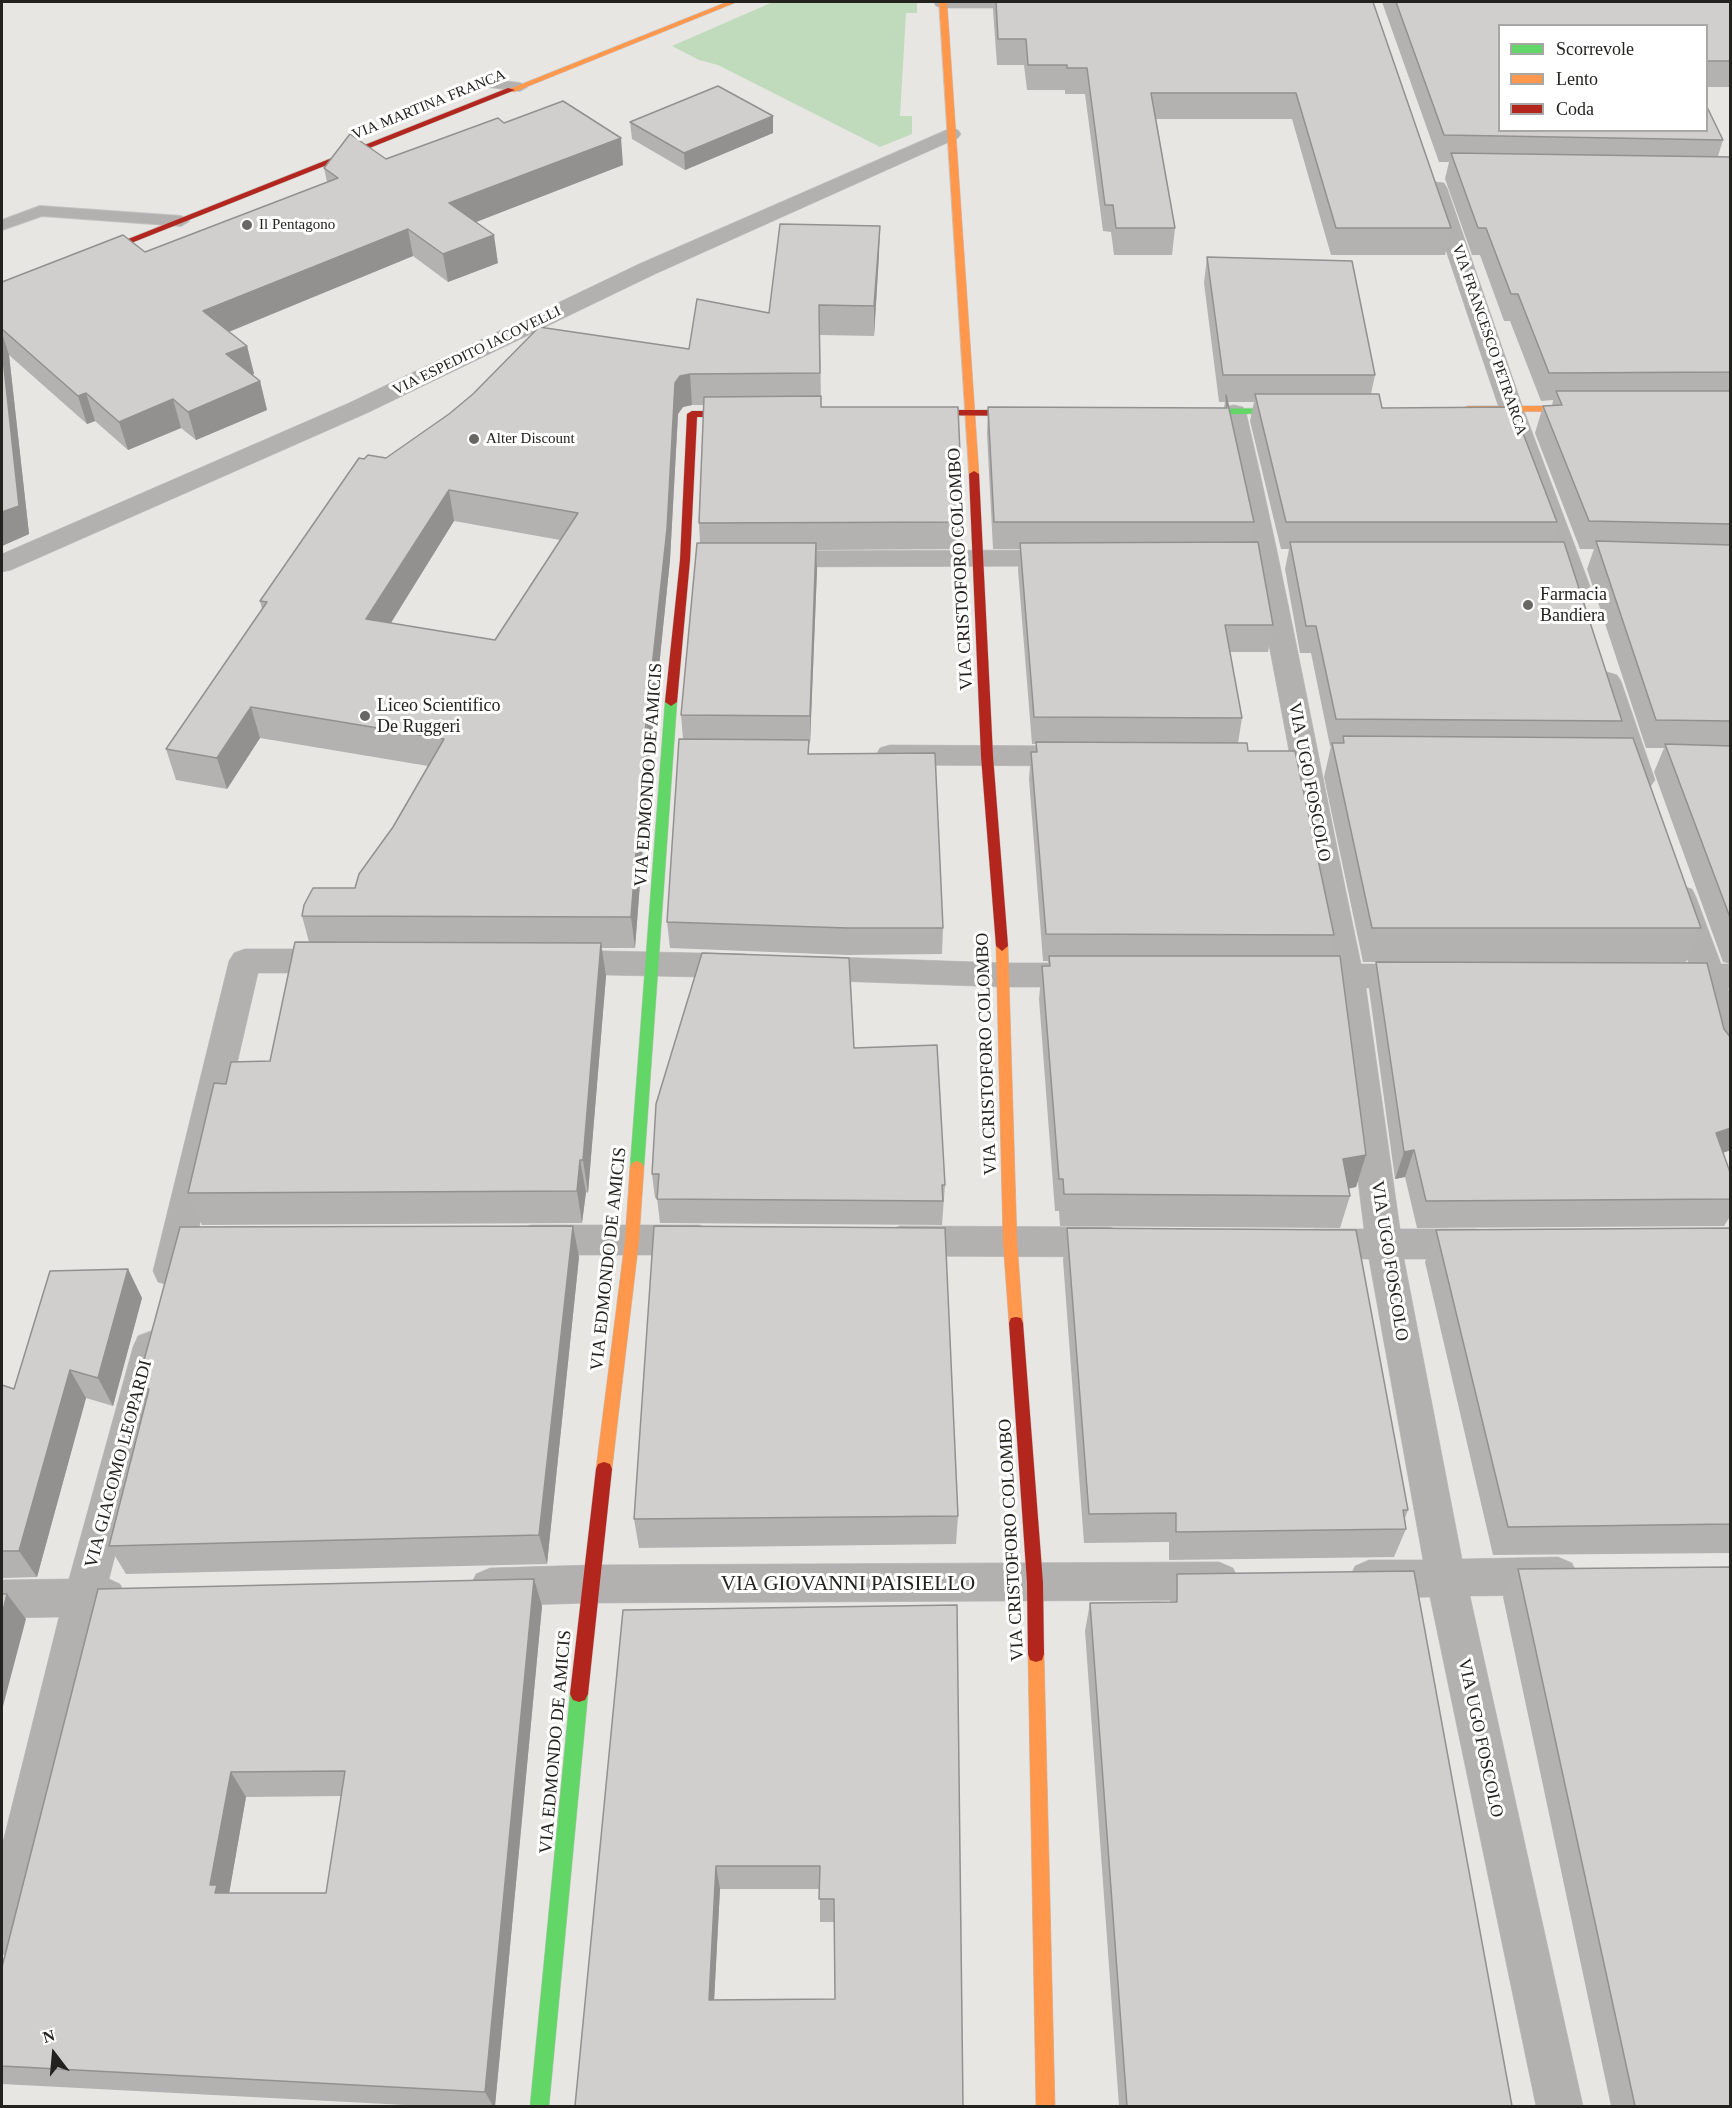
<!DOCTYPE html>
<style>
body{margin:0}
#map{position:relative;width:1732px;height:2108px;overflow:hidden;background:#e8e6e3;font-family:"Times New Roman",serif}
canvas{display:block}
.frame{position:absolute;inset:0;border:3px solid #23221f;pointer-events:none}
.legend{position:absolute;left:1498px;top:24px;width:210px;height:108px;box-sizing:border-box;background:#fff;border:2px solid #a7a7a5;margin:0;padding:8px 10px;list-style:none;font-size:18px;color:#23221f}
.legend li{display:flex;align-items:center;gap:12px;height:30px}
.legend b{width:30px;border:2px solid #a7a7a5}
.north{position:absolute;left:24px;top:2024px;width:60px;height:60px;-webkit-text-stroke:4px #fff;paint-order:stroke;rotate:344deg;font-size:16px;font-weight:700;line-height:24px;text-align:center;color:#23221f}
.north::after{content:'';display:block;margin:auto;width:21px;height:27px;background:#23221f;clip-path:polygon(50% 0,100% 100%,50% 72%,0 100%)}
</style>
<div id="map">
<canvas width="1732" height="2108"></canvas>
<div class="frame"></div>
<ul class="legend">
<li><b style="height:8px;background:#63d668"></b>Scorrevole</li>
<li><b style="height:8px;background:#ff974d"></b>Lento</li>
<li><b style="height:8px;background:#b3261e"></b>Coda</li>
</ul>
<div class="north">N</div>
</div>
<script>
const g = document.querySelector('canvas').getContext('2d');
g.lineJoin = 'round';
function paint(path, color) { g.fillStyle = color; g.fill(path, 'evenodd'); }
function strokePath(path, color, width, dash) { g.strokeStyle = color; g.lineWidth = width; g.lineCap = dash ? 'butt' : 'round'; g.setLineDash(dash || []); g.stroke(path); }
function drawText(font, color, halo, rows, align = 'center') {
  g.font = font + ' "Times New Roman",serif'; g.lineWidth = 6; g.setLineDash([]); g.textBaseline = 'middle'; g.strokeStyle = halo; g.fillStyle = color; for (const [text, x, y, turn = 0] of rows) {
    g.save(); g.translate(x, y); g.rotate((+turn || 0) * Math.PI / 180); g.textAlign = isNaN(turn) ? turn : align; if (halo) g.strokeText(text, 0, 0); g.fillText(text, 0, 0); g.restore();
  }
}
paint(new Path2D(`
 M773 2H917V13H906L900 116H912V134L880 147 718 65 699 60 672 46Z`), '#bfdbbb');
const lane = new Path2D(`
 M478 78 520 83 527 87 520 91 473 85 471 82Z
 M40 206 181 216 189 221 181 226 42 216 2 230V220Z`);
const street = new Path2D(`
 M934 2H1096L1094 6 1087 8H943L936 6Z
 M951 128 958 130 961 134 958 138 655 274 367 413 11 570 2 572V554L349 403 639 264Z
 M1436 182 1444 183 1447 188 1523 408 1590 586 1586 592 1577 594 1568 592 1564 586 1499 408 1425 188 1428 183Z
 M1234 405 1243 407 1246 412C1289 595 1322 780 1361 964H1417L1428 968 1433 976 1428 984 1417 988H1366L1400 1229H1476L1489 1234 1494 1244 1489 1254 1476 1259H1404L1462 1559 1558 1557 1572 1563 1578 1576 1572 1589 1558 1595 1470 1596 1583 2106H1536L1430 1597 1369 1598 1355 1592 1349 1579 1355 1566 1369 1560H1423L1369 1259H1314L1301 1254 1296 1244 1301 1234 1314 1229H1364L1334 988H1297L1286 984 1281 976 1286 968 1297 964H1330C1293 780 1262 595 1222 412L1225 407Z
 M1063 550 1072 552 1076 558 1072 564 1063 566 772 567 763 565 759 559 763 553 772 551Z
 M1607 672 1617 675 1621 681 1655 780 1650 787 1640 790 1630 787 1625 780 1593 681 1597 675Z
 M890 745 1076 746 1086 749 1090 756 1086 763 1076 766 890 765 880 762 876 755 880 748Z
 M1681 886 1692 889 1696 897 1721 964H1730V988H1728L1730 996V1068L1718 1064 1713 1055 1696 987H1666L1655 983 1650 975 1655 967 1666 963 1689 964 1666 897 1670 889Z
 M245 949H337L348 953 353 961 348 969 337 973H258L189 1271 184 1282 171 1286 158 1282 153 1271 229 961 234 953Z
 M560 950 745 954 756 958 761 966 756 974 745 978 560 974 549 970 544 962 549 954Z
 M805 956 1004 963H1087L1098 967 1103 975 1098 983 1087 987H1004L805 980 794 976 789 968 794 960Z
 M531 1225H699L712 1230 717 1240 712 1250 699 1255H531L518 1250 513 1240 518 1230Z
 M900 1226 1110 1227 1123 1232 1128 1242 1123 1252 1110 1257 900 1256 887 1251 882 1241 887 1231Z
 M151 1331 164 1336 169 1347 109 1579 120 1584 126 1597 120 1610 100 1616 24 1933 18 1949 2 1955V1846L59 1617 2 1618V1580L69 1579 133 1347 138 1336Z
 M1219 1562 1233 1568 1239 1581 1233 1594 1219 1600 590 1603 490 1606 476 1600 470 1587 476 1574 490 1568 590 1565Z`);
const fast = new Path2D(`
 M1297 408 1302 411 1301 413 1186 415 1181 412 1186 409Z
 M671 698 677 702 644 1167 642 1171H632L630 1167 665 702Z
 M579 1686 585 1688 588 1694 549 2106H530L570 1694 573 1688Z`);
const slow = new Path2D(`
 M727 2H737L514 92 507 90Z
 M939 2H947L979 474 974 477 969 474Z
 M1468 406H1588L1593 409 1588 412 1464 411 1463 409Z
 M1002 941 1008 946 1017 1241 1023 1323 1021 1328 1016 1329 1011 1328 1009 1323 1003 1241 996 946Z
 M637 1161 642 1163 644 1167 639 1240 612 1469 610 1474 604 1476 598 1474 596 1469 625 1240 630 1167 632 1163Z
 M1036 1646 1042 1648 1044 1654 1055 2106H1036L1028 1654 1030 1648Z`);
const jam = new Path2D(`
 M508 88 515 90 91 259 83 257Z
 M913 410H1033L1038 413 1033 416 909 415V411Z
 M692 411H748L753 414 748 417H697L690 560 677 702 671 706 665 702 680 560 687 414Z
 M974 471 979 474 993 756 1008 946 1002 951 996 946 981 756 969 474Z
 M1016 1317 1021 1318 1023 1323 1043 1583 1044 1654 1042 1660 1036 1662 1030 1660 1028 1654 1027 1583 1009 1323 1011 1318Z
 M604 1462 610 1464 612 1469 588 1694 585 1700 579 1702 573 1700 570 1694 596 1469 598 1464Z`);
strokePath(lane, '#c4c3c1', 2);
strokePath(street, '#c4c3c1', 1);
strokePath(fast, '#c4c3c1', 1);
strokePath(slow, '#c4c3c1', 1);
strokePath(jam, '#c4c3c1', 1);
paint(lane, '#b2b1b0');
paint(street, '#b2b1b0');
paint(fast, '#63d668');
paint(slow, '#ff974d');
paint(jam, '#b3261e');
paint(new Path2D(`
 M993 2H1373L1451 228 1445 255H1331L1292 119H1156L1175 228 1172 255H1114L1111 232 1103 231 1085 94H1065V90H1027L1024 65H997L993 10Z
 M1382 2H1731V87H1707V26H1500L1723 140 1718 156 1731 157V964L1723 962 1654 772 1664 748H1646L1587 569 1594 549H1580L1535 433 1543 406H1552L1553 400 1541 401 1510 321H1504L1480 255H1472L1445 179 1449 162H1439Z
 M630 122 773 133 685 170 632 139Z
 M504 123 623 165 475 222 498 263 448 282 413 256 229 332 247 346 254 374 252 375 260 381 267 410 196 440 181 428 128 450 95 421 87 424 9 355 29 534 2 546V282L145 252 327 182 324 168 386 159Z
 M879 255 874 336 820 335 821 407 963 522 962 549 817 550V570L810 743H809V754L943 928 942 954 847 955 670 948 667 922 683 739 681 715 700 543 699 523 704 405H692L683 407 678 414 670 560 650 754 635 948H601L606 976 588 1193 586 1192 582 1223 202 1225 188 1193 226 1084 270 1061 309 942 302 916 355 888 393 827 428 766 260 738 227 789 176 780 166 749 262 609 260 601 364 459 386 458 689 349 769 313ZM454 521 560 540 495 640 391 623Z
 M1207 257 1375 375 1371 394 1382 408 1557 522 1551 542 1622 721 1615 738 1701 928 1686 962H1453L1724 1029 1731 1038V1150L1722 1153 1731 1175V1215L1724 1226 1417 1228 1405 1177 1395 1179 1369 989 1376 962H1363L1324 777 1331 746H1330L1311 653H1300L1285 569 1289 549H1281L1250 421 1254 402H1227L1254 522 1250 542 1273 625 1268 652H1230L1242 718 1238 743 1248 751 1334 935 1329 956 1366 1155 1356 1187 1349 1188 1350 1196 1340 1228 1060 1226 1059 1211H1055L1039 999 1042 966H1048V961H1043L1029 779 1031 752H1036V744H1032L1018 570 1020 549H993L987 434 988 407 1224 408 1225 402H1219L1204 283Z
 M854 1048 945 1185 942 1225 660 1223 657 1198H655L652 1174Z
 M1067 1228 1408 1510 1405 1518 1406 1529 1394 1557 1169 1560V1542L1084 1543 1063 1260Z
 M1731 1228V1553L1493 1555 1425 1262 1436 1230Z
 M579 1257 547 1564 126 1574 109 1546 146 1402 137 1386Z
 M128 1269 142 1298 113 1406 86 1398 37 1577 2 1578V1385L14 1389Z
 M958 1516 956 1544 639 1548 634 1519Z
 M1518 1569 1731 2106H1611L1503 1597Z
 M1177 1574 1512 2106H1119L1085 1631 1090 1603 1170 1602Z
 M98 1589 542 1606 495 2106H425L2 2084V1967ZM341 1796 326 1893H229L246 1797Z
 M957 1605 963 2106H575L623 1610ZM720 1889H820V1922H835V1999L714 2000Z`), '#b4b2b0');
paint(new Path2D(`
 M773 116V133L685 170 684 153Z
 M621 138 623 165 453 231 449 203Z
 M880 226 879 255 874 336V306Z
 M408 229 413 256 211 339 203 311Z
 M494 235 498 263 448 282 443 254Z
 M2 333 9 355 29 534 2 546Z
 M247 346 254 374 233 383 226 354Z
 M690 374 692 405 683 407 678 414 670 560 650 754 635 948 631 917 675 383 680 376Z
 M260 381 267 410 196 440 188 412Z
 M86 393 95 421 87 424 78 396Z
 M173 399 181 428 128 450 119 422Z
 M449 490 454 521 374 650 366 619Z
 M816 543 817 570 810 743V716Z
 M251 707 260 738 227 789 217 758Z
 M601 943 606 976 588 1193 583 1160Z
 M1731 1128V1150L1702 1160 1716 1133Z
 M1414 1150 1405 1177 1395 1179 1404 1152Z
 M1366 1155 1356 1187 1334 1192 1343 1159Z
 M580 1160 586 1192 582 1223 577 1191Z
 M573 1226 579 1257 547 1564 539 1535Z
 M128 1269 142 1298 113 1406 98 1378Z
 M70 1370 86 1398 37 1577 19 1551Z
 M534 1579 542 1606 495 2106H493L485 2092Z
 M7 1594 26 1619 2 1710V1615Z
 M231 1772 246 1797 228 1900 232 1916 210 1885Z
 M716 1866 720 1889 713 2021 709 2000Z`), '#929190');
const building = new Path2D(`
 M996 2H1373L1451 228H1336L1296 93H1151L1175 228H1116L1113 205H1105L1087 68H1067V65H1028L1026 39H998Z
 M1396 2H1731V61H1707V26H1500V130H1707V107L1723 140 1444 135Z
 M718 86 773 116 684 153 630 122Z
 M563 101 621 138 449 203 494 235 443 254 408 229 203 311 247 346 226 354 260 381 188 412 173 399 119 422 86 393 78 396 2 329V282L123 235 145 252 338 178 324 168 350 134 386 159 498 118 504 123Z
 M1451 153 1731 157V372L1549 373 1518 294H1511L1486 228H1478Z
 M780 224 880 226 874 306 819 305 820 373 690 374 680 376 675 383 667 529 646 723 631 917 302 916 304 905 313 888H355L359 874 393 827 444 739 251 707 217 758 166 749 267 602 260 601 359 458 364 459 368 455 386 458 449 414 473 394 539 327 689 349 697 299 769 313ZM449 490 578 513 495 640 366 619Z
 M1207 257 1352 261 1375 375H1223Z
 M2 349 19 506 2 512Z
 M1556 391H1731V524L1589 521 1543 406 1562 405Z
 M1255 394H1379L1382 408 1513 407 1557 522H1286Z
 M1226 395 1254 522H994L988 407 1227 408Z
 M821 396V407H958L963 522 699 523 704 397Z
 M1596 541 1731 545V721L1656 720Z
 M1258 542 1273 625H1225L1242 718 1034 717 1020 543Z
 M1290 542H1564L1622 721 1336 719 1316 626H1306Z
 M697 543H816L810 716 681 715Z
 M1343 736 1633 738 1701 928H1372L1332 743H1344Z
 M679 739 809 740 808 754 935 753 943 928H847L667 922Z
 M1036 742 1247 743 1248 751H1295L1334 935 1046 934 1031 752H1037Z
 M1665 744 1731 746V920Z
 M295 942 601 943 583 1160H580L577 1191 188 1193 214 1083 226 1084 231 1062 270 1061Z
 M702 953 849 958 854 1048 937 1045 945 1185H942L943 1201 657 1199 659 1174H652L656 1104Z
 M1049 956H1340L1366 1155 1343 1159 1350 1196 1064 1194 1063 1179H1059L1042 966H1050Z
 M1376 962 1707 963 1724 1029 1731 1038V1128L1716 1133 1731 1175V1199L1426 1201 1414 1150 1404 1152Z
 M573 1226 539 1535 109 1546 149 1389 137 1386 180 1227Z
 M654 1226 945 1228 958 1516 634 1519Z
 M1067 1228 1356 1230 1408 1510H1403L1406 1529 1176 1532V1513L1089 1514Z
 M1731 1228V1524L1508 1527 1436 1230Z
 M128 1269 98 1378 70 1370 19 1551H2V1385L14 1389 50 1271Z
 M1731 1567V2106H1635L1518 1569Z
 M1414 1571 1512 2106H1127L1090 1603 1177 1602V1574Z
 M534 1579 485 2092 2 2066V1967L98 1589ZM345 1771 326 1893H215L217 1885H210L231 1772Z
 M2 1594H7L2 1615Z
 M957 1605 963 2106H575L623 1610ZM716 1866H820L819 1899H834L835 1999 709 2000Z`);
paint(building, '#d1cfcd');
strokePath(building, '#929190', 1.5);
for (const [x, y, r, color] of [
 [247,225,6,"#686764"],
 [474,439,6,"#686764"],
 [1528,605,6,"#686764"],
 [365,716,6,"#686764"]
]) { const dot = new Path2D(); dot.arc(x, y, r, 0, 2 * Math.PI); g.fillStyle = color; g.fill(dot); strokePath(dot, '#fff', 2); }
drawText('15px', '#23221f', '#fff', [
 ["VIA MARTINA FRANCA",429,105,-22],
 ["VIA FRANCESCO PETRARCA",1489,340,71],
 ["VIA ESPEDITO IACOVELLI",477,351,-26]
]);
drawText('15px', '#23221f', '#fff', [
 ["Il Pentagono",259,225],
 ["Alter Discount",486,439]
], 'left');
drawText('18px', '#23221f', '#fff', [
 ["VIA CRISTOFORO COLOMBO",961,569,-93],
 ["VIA EDMONDO DE AMICIS",649,775,-86],
 ["VIA UGO FOSCOLO",1309,782,79],
 ["VIA CRISTOFORO COLOMBO",987,1054,-92],
 ["VIA EDMONDO DE AMICIS",609,1259,-84],
 ["VIA UGO FOSCOLO",1389,1261,81],
 ["VIA GIACOMO LEOPARDI",119,1464,-75],
 ["VIA CRISTOFORO COLOMBO",1012,1540,-93],
 ["VIA UGO FOSCOLO",1480,1738,78],
 ["VIA EDMONDO DE AMICIS",556,1742,-85]
]);
drawText('18px', '#23221f', '#fff', [
 ["Farmacia",1540,595],
 ["Bandiera",1540,616],
 ["Liceo Scientifico",377,706],
 ["De Ruggeri",377,727]
], 'left');
drawText('21px', '#23221f', '#fff', [
 ["VIA GIOVANNI PAISIELLO",848,1584]
]);
</script>
